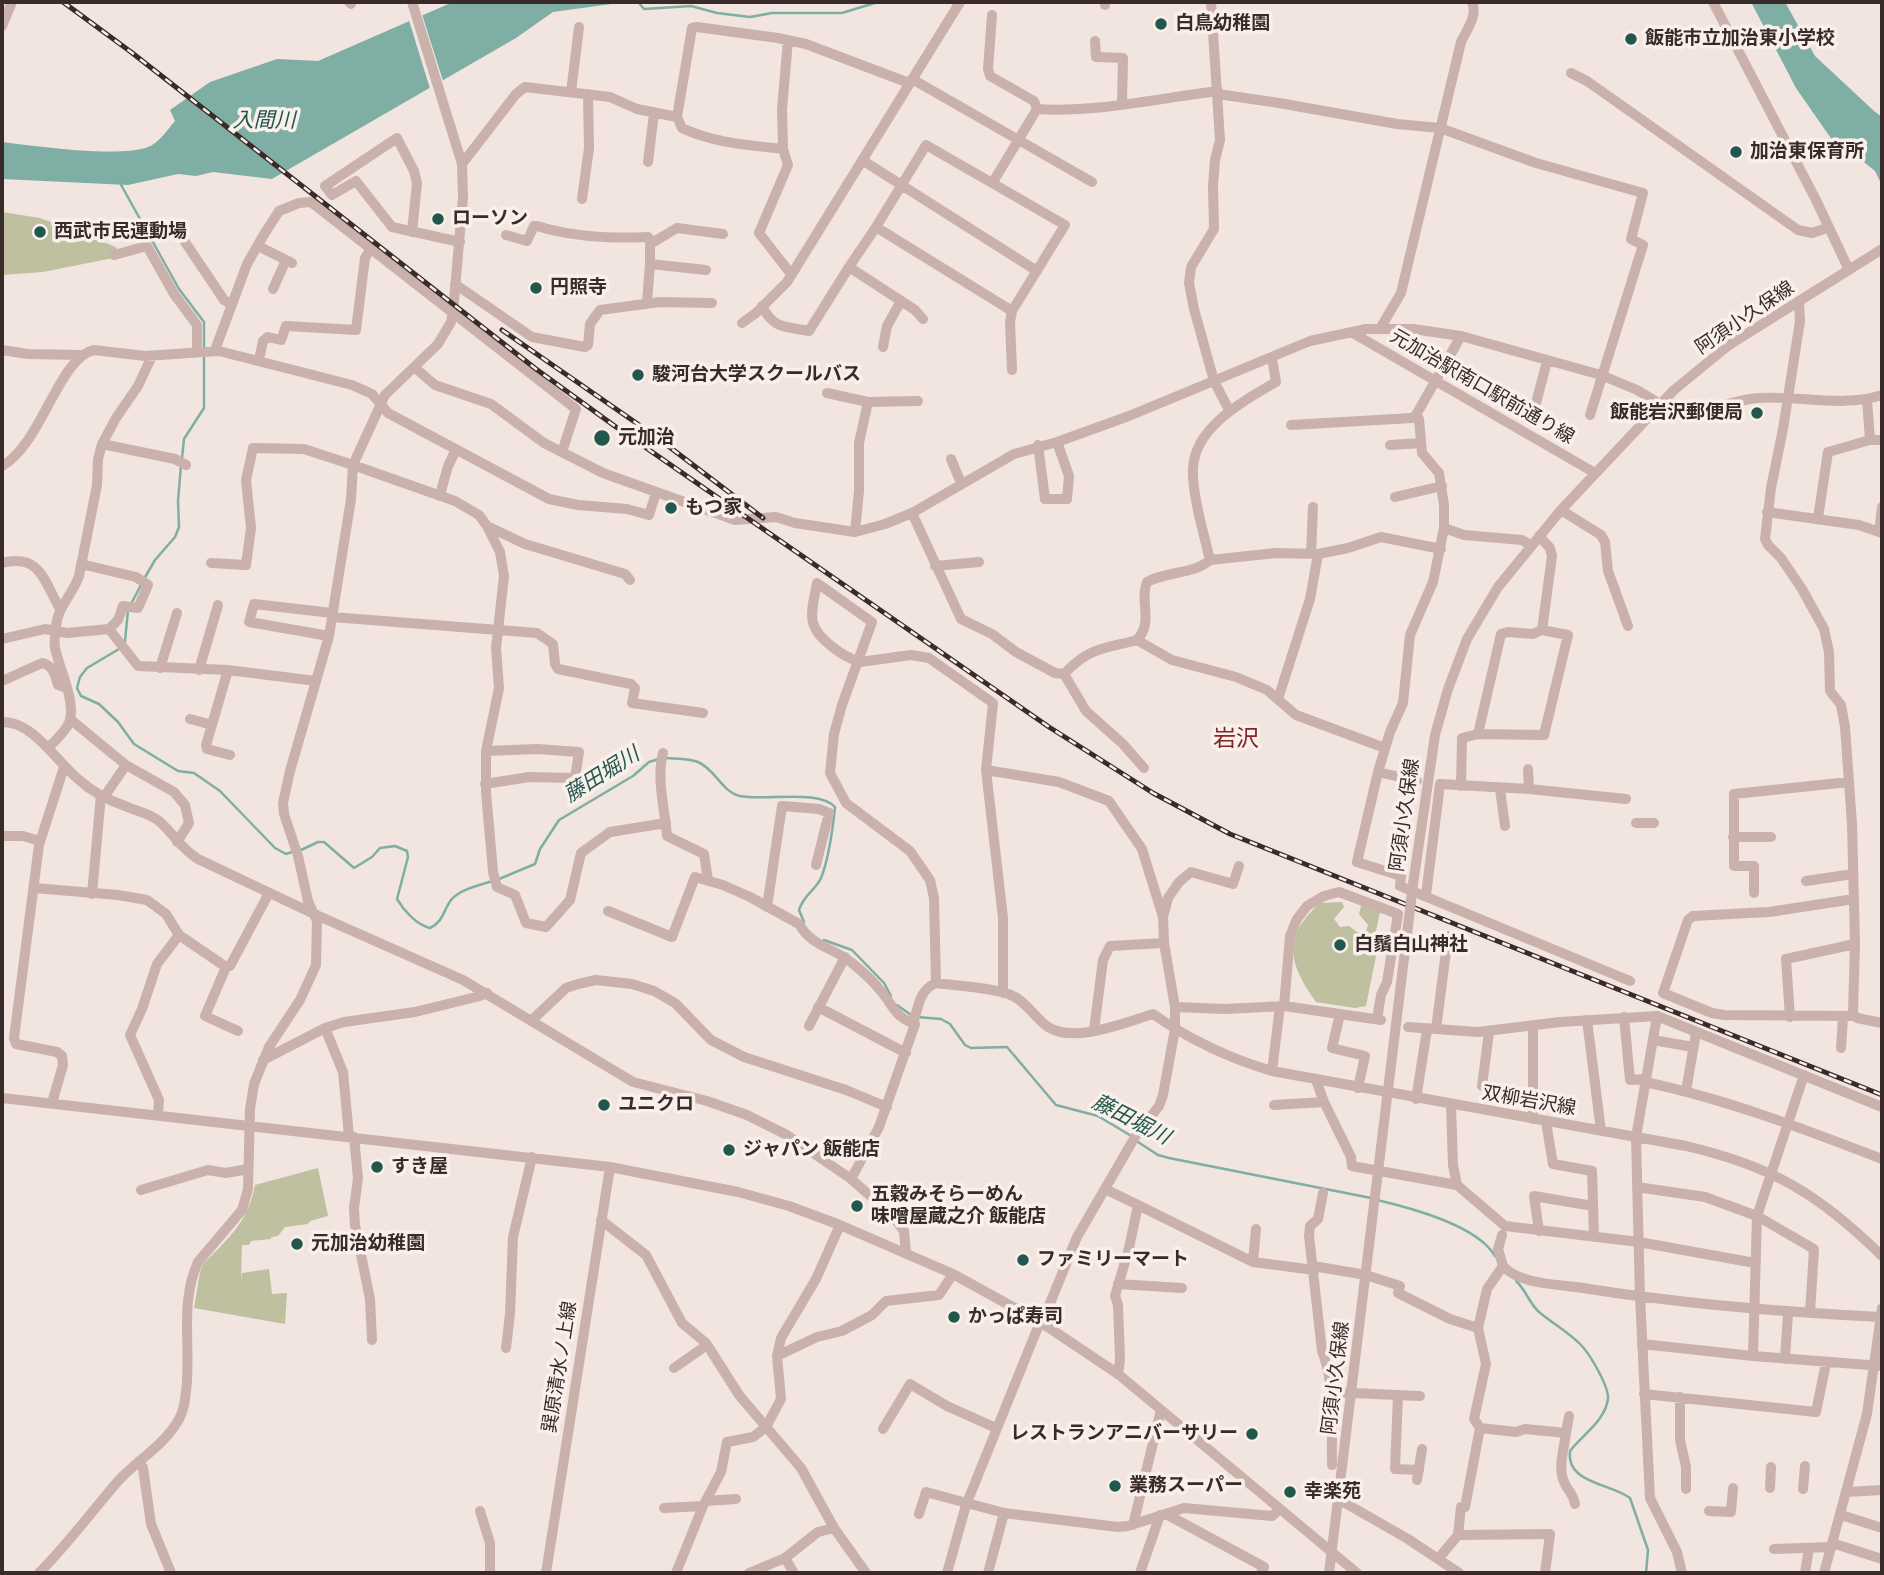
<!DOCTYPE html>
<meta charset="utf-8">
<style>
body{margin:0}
#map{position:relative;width:1884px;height:1575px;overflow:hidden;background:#f2e4df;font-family:Rubik,sans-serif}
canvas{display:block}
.frame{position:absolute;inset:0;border:4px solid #382b2a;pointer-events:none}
</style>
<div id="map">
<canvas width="1884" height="1575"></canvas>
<div class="frame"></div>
</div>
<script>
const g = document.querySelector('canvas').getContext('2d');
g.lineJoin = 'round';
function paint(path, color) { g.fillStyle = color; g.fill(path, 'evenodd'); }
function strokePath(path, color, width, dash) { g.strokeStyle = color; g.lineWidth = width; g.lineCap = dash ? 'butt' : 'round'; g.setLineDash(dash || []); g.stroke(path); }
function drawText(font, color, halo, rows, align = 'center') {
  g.font = font + ' Rubik,"Noto Sans JP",sans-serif'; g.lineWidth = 7; g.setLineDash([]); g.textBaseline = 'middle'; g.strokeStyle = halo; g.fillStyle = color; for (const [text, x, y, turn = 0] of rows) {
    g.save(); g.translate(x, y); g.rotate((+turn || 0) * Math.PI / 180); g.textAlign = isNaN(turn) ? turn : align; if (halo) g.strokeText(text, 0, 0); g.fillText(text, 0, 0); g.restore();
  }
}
paint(new Path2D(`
 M2 212 40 218 116 247 118 257 43 272 2 275Z
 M1342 902 1344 907 1334 919 1340 927 1349 926 1357 932 1365 934 1368 925 1359 914 1362 902 1380 912 1373 945 1378 946 1366 1006 1355 1008 1316 1002C1288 963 1282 937 1320 903Z
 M318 1168 328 1216 310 1221 308 1224 285 1227 278 1236 271 1237V1239L251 1241 249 1245H242L241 1282 242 1273 269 1269 272 1294 287 1293 285 1324 194 1308 200 1272 203 1264C229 1238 248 1222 255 1185Z`), '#bec09f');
paint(new Path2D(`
 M453 2H626L553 12 516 38 272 179 213 172 196 176 178 174 128 185 2 179V142C35 146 119 158 148 147 158 144 168 129 175 121L170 110 210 82 277 59 318 61Z
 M1751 2H1785L1815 56 1874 111 1882 117V185L1875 171 1854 154 1837 147 1796 88Z`), '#7faea4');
paint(new Path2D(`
 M421 11 444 84 431 92 408 17Z`), '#f2e4df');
strokePath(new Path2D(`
 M638 2 644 9 691 6 717 13 750 17 772 13H842L878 2
 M120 183 179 289 204 322V349
 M182 458 184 439 204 408V355
 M144 579 155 560 175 537 179 527 178 501 181 465
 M131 604 141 585
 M125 641 128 610
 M119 649 87 668 80 677 77 688 81 696 99 704 118 722 134 744 178 771 194 773 220 791 275 848 286 854 292 852
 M665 758C675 759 688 758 698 762 715 769 722 792 740 796 766 801 819 789 835 807 833 826 828 861 821 878 815 891 804 894 799 910L804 922
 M299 851 318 842H324L354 868 372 857 380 848 395 846 407 851 408 857 397 899C404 911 417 925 430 928 443 922 443 911 451 900 460 889 480 885 493 881
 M499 879 535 864 540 849 559 820 633 776 649 762 659 759
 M824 940 852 950 884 983 891 996
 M897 1005 911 1015
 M917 1017 941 1019 950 1024 965 1045 971 1048 1007 1047 1056 1105 1098 1116 1133 1137
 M1138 1142 1158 1155 1169 1158 1371 1198
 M1377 1200C1411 1208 1477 1225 1495 1256
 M1516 1281C1526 1290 1529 1303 1539 1312 1552 1323 1570 1333 1582 1346 1590 1355 1609 1386 1608 1399 1605 1421 1582 1435 1570 1451 1566 1483 1609 1483 1630 1498L1648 1550 1646 1573`), '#7faea4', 2.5);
strokePath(new Path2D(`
 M349 2 351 4
 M1211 2 1220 140 1215 160 1213 186 1214 229 1191 267 1189 283 1194 309 1214 381 1229 410
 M1713 2 1816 200 1849 270
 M1105 5V2
 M992 15 988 69 990 76 1034 101 1037 109 993 182
 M2 26 12 2
 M1095 41 1096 57 1123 58 1122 103
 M1571 73 1587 81 1798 230 1812 233 1827 228
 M912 79 1092 182
 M571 92 579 27
 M1218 94 1279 103 1397 124 1440 128 1536 163 1643 193 1631 239 1643 245 1590 415
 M1037 109C1095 113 1160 98 1218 91
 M677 117 682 128C713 143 749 145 783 149L788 165 759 233 791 274
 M926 145 1065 225 1012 311 876 227Z
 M783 149 782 109 788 40
 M862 160 1037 271
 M648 162 654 113
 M462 164 516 94 525 87 610 97 637 109 677 117 692 28 697 27 778 38 806 44 909 83
 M582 199 589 148 588 94
 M876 227 849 267 915 310 923 319
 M412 232 417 183 414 171 397 138 325 186 332 195 356 181 392 227 460 242
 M506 235 527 241 534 226H537C573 237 609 239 648 237L650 240V264
 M185 242 224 300 232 305
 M650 244 677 228 723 234
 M258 246 292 263
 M114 255 147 246 174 294 197 325V352
 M455 284 532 337 585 347 588 345 590 324 600 310 660 302 712 303
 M273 289 286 260
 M1799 302 1800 321 1783 429 1771 488 1765 539 1768 545 1781 558 1802 589 1824 629 1829 652 1830 691 1841 705 1845 727 1852 824 1855 944 1853 1013 1857 1018 1882 1023
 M647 303 650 264 706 270
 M762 306C774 330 786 326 809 331L849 267
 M742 323 756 313 787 282 960 2
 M1381 327 1401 293 1461 42C1467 29 1478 16 1472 2
 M1351 332 1595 473
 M883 347 887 326 901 301
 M2 350 28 354 81 355
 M215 350 247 264 263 236 279 211 299 203 311 202 576 409 562 452
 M1272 358 1276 382C1245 400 1194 427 1193 469 1192 495 1204 534 1210 560L1276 553 1318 554 1348 548 1381 537 1441 549
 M259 360 263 341 268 337 281 340 286 326 356 330 365 258 371 248
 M414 367 435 385 491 404 544 443 603 473 735 520 776 517 795 523 855 532 885 524 912 513 1014 454 1057 442 1129 416 1310 341 1366 329H1413L1461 336 1601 375 1637 390 1672 411 1683 413C1709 412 1733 400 1758 398 1799 395 1843 408 1882 395
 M1012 370 1010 322 1012 311
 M827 393 868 402 918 401
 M1867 400 1870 440H1882
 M1535 407 1547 361
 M1416 415 1419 419 1422 453 1439 473 1444 505V528L1433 582 1410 635 1403 703 1390 732 1378 772 1357 862 1401 876 1400 886 1630 981
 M1291 425 1412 418 1416 415 1461 336
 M102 444 175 459 186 465
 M1038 445 1045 499H1067L1069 476 1057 442
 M1390 445 1421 443
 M951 459 961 483
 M2 466C41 445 59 357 94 350L145 356 219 351 352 385 372 394 388 413 549 499 578 505 627 509 649 515 656 493
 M440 495 448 466 456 450
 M1395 497 1442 486
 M1561 510 1601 535 1605 542 1608 571 1628 626
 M1767 512 1859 525 1882 533
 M912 513 961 619 992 634 1016 652 1055 673 1064 674C1089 647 1104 649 1137 640L1172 660 1236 677 1267 690 1296 715 1385 748
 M1818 518 1828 452 1870 440
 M487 526 500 552 504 576 496 648 499 688 486 751V792L493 872 497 887 515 895 526 923 546 927 570 900 581 853 610 832 666 823
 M1444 528 1464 535 1522 540 1530 545
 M855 532 859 491V443L868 402
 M1879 532 1882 507
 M1539 536 1550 548 1552 556 1542 630
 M1311 553 1313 507
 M2 563C40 553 44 581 60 609
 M211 563 246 565 251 528 246 480 253 448 304 449 353 465 455 501 479 515 487 526 525 544 625 574 630 580
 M935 566 979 562
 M332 617 537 633 553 644 555 664 558 669 631 684 635 688 632 703 703 713
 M109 629 138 666 228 670 316 681
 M329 636 249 622 254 604 332 613
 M2 639 45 629 67 633 109 629 118 620 123 606 138 608 148 585 136 577 81 564
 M1137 640C1154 622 1139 602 1147 582 1166 571 1193 575 1210 560
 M160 668 177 613
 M199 670 218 605
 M228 670 206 745 207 749 230 755
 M1064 674 1086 711 1123 744 1144 768
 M2 681 42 663C53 665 55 675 58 685L67 688
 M1278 699 1310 599 1318 554
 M70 719 126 765 174 792 185 805 189 823 177 842
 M190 719 212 725
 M2 722C33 721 56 761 78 779 91 791 108 800 125 806 136 811 149 813 159 821 174 834 180 848 198 859L312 913 463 980 633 1082 707 1101 747 1115 787 1135 851 1179 891 1214 904 1231 906 1253
 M48 748C55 741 65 732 69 723 77 703 59 668 55 648 54 641 55 633 56 626 58 606 73 594 79 576L97 485 98 459 102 444 116 418 138 386 152 356
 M663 753C656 779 665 809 667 836L704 854 708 880
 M1528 769 1529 789
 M986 770 1059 782 1109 801 1142 849 1163 917
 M1378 772 1417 781
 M485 784 529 777 575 778 579 752 537 749 486 751
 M1461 786 1462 738 1478 734 1544 735 1568 635 1542 630 1533 634 1508 632 1501 634 1478 734
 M1500 789 1505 826
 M104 797 126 765
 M1636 823H1654
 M2 836H23L40 841
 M1733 837H1771
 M1806 881 1853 874
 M1413 884 1435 735 1448 689 1467 639 1498 587 1561 510 1674 390 1729 345 1882 249
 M34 888 118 895 147 900 166 914 179 935 226 967 230 966 269 893
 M1754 893V866H1734V794L1849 782
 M92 894 101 795
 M1426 895 1440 784 1529 789 1626 799
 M1854 899 1769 912 1693 916 1688 920 1663 993 1712 1013 1724 1015 1854 1016
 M767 907 782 806 819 809 829 813 816 865
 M608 911 672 937 695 877 723 885 750 897 799 924C812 947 833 947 852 963 862 971 872 980 880 990 894 1006 893 1016 915 1024L879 1127 851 1179
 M226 967 205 1016 238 1031
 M936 983 934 898 930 880 910 851 846 803 830 773 834 734 842 705 872 622 817 583C815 595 810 611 813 623 818 640 844 657 860 662L911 655 929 658 993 703 986 770 1003 918V993
 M1284 1006 1290 936 1297 919 1307 906 1324 896 1339 892 1398 914 1387 982 1381 995 1377 1019
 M818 1007 906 1053
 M1175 1007 1225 1009 1284 1006 1381 1020
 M1340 1014 1332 1048 1365 1056 1358 1088
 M1657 1016 1636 1137 1640 1297 1650 1498 1677 1552 1682 1573
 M1624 1017 1630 1080 1645 1079
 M1790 1017 1786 959 1855 944
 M532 1020 566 988 578 984 596 980 632 984 654 991 675 1003 711 1040 744 1057 846 1090 887 1107
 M1587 1020 1601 1131
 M913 1023C919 1006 919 990 936 983 958 986 991 987 1011 995 1026 1001 1035 1018 1048 1027 1074 1044 1126 1022 1153 1014 1190 1040 1228 1058 1272 1071L1686 1146C1772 1166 1819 1194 1882 1256
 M809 1026 845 957
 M1408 1027 1478 1032 1560 1022 1657 1016 1882 1107
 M325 1028 343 1072 349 1136
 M1436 1029 1448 936
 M1094 1030 1103 960 1110 946 1164 943
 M1653 1040 1693 1047
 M1841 1048 1843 1017
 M263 1060 325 1028 344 1022 415 1012 480 996 487 993
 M1272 1071 1280 1006
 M1316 1080 1324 1102 1351 1157 1352 1166 1457 1185 1505 1226 1639 1242 1755 1263
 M1645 1082C1726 1099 1804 1129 1882 1159
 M1482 1086 1489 1032
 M1686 1091 1696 1033
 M2 1098 610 1167 738 1192 789 1206 840 1225 953 1274 1042 1323 1118 1374 1357 1573
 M1416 1099 1427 1030
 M52 1103 63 1065 62 1056 57 1052 16 1044 14 1038 39 845 64 767
 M1274 1105 1324 1102
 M1451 1105 1453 1165 1457 1185
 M158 1115 159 1100 130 1035 142 1009 157 964 179 935
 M1533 1119V1026
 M1546 1122 1553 1164 1592 1171 1594 1237
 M354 1137 358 1178 354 1208 355 1225 370 1299 372 1340
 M1637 1187 1705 1197 1757 1216 1814 1249 1810 1313
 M1105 1189 1138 1205 1129 1248 1115 1296 1118 1305 1120 1360 1118 1374
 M141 1190 208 1170 226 1173 248 1169
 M1323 1193 1318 1219 1310 1226 1309 1236 1322 1351C1336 1386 1331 1428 1332 1465
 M1138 1205 1253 1262 1314 1270
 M601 1220 646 1255 682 1323 706 1343 739 1395 801 1468 834 1528 866 1573
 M1539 1231 1534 1196 1593 1206
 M1253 1262 1256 1229
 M1313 1266 1366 1275 1400 1286 1398 1293 1450 1319 1478 1328 1486 1364 1474 1419 1480 1428 1516 1432 1525 1429 1566 1433C1564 1450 1557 1469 1565 1484 1569 1492 1574 1496 1575 1504
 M1503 1266C1520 1285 1559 1284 1583 1288 1682 1304 1781 1312 1881 1317
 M1118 1284 1182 1288
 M1042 1323 1077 1237 1135 1137 1159 1106 1163 1095 1175 1029V1007L1164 943 1163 917 1168 898 1179 882 1191 872 1233 884 1239 866
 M1478 1328 1487 1289 1503 1266 1498 1249 1502 1235
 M1642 1344 1753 1356 1882 1366
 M506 1348 510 1314 513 1237 532 1157
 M777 1356 817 1337 842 1331 872 1315 886 1301 939 1295 953 1274
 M1753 1356 1757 1216 1804 1075
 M1785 1359 1788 1313
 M674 1368 707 1345
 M1330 1392 1420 1396
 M1644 1394 1816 1412 1826 1363
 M1398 1395 1395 1469 1419 1470
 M1680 1397V1440L1686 1467V1489
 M883 1429 910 1384 947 1406 996 1428
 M1566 1433 1569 1416
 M139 1461 143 1468 151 1524 171 1573
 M1417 1480 1422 1449
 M1770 1488 1771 1467
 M1803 1489 1805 1466
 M1847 1492 1882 1490
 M706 1501 736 1499
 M1345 1503 1408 1539 1459 1573
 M664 1508 703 1506
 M480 1511 490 1543V1573
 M1709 1511 1731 1512 1733 1488
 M919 1514 926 1492 1004 1513 1118 1527 1128 1526 1184 1508 1272 1516 1280 1509
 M1166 1514 1264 1567 1261 1573
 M1841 1515 1882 1528
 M1133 1525 1161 1410
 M1458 1535 1461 1507H1465L1480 1428
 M1832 1543 1882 1559
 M1774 1549 1831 1547
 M785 1558 794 1573
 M1438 1559 1458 1535 1550 1534 1545 1573
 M39 1573C68 1544 92 1511 119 1480 137 1461 162 1446 176 1424 181 1417 184 1408 185 1399 193 1355 178 1305 198 1262L242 1210 248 1189 250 1109 254 1084 269 1047 300 1000 316 965 317 921 308 901 298 856 284 814 283 803 290 771 329 636 351 499 353 465 385 395 438 344 451 322 453 312 463 197 462 164 412 2
 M546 1573 610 1167
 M676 1573 703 1506 721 1472 727 1442 753 1437 766 1427 781 1399 777 1356 781 1338 816 1279 840 1225
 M749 1573 785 1558 818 1532 834 1528
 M947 1573 966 1505 1040 1322
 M988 1573 1004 1513
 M1140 1573 1160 1515
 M1329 1573 1408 926
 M1805 1573 1809 1548
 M1824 1573 1867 1414 1882 1308`), '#cab1ab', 10);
const rail = new Path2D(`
 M63 2 131 52 536 369 616 427 1049 727 1153 793 1230 834 1882 1095
 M502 330 655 436 763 518`);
strokePath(rail, '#382b2a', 5);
strokePath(rail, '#f9efeb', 2.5, [8]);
strokePath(new Path2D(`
 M1408 926 1413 884`), '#cab1ab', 10);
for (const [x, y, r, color] of [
 [1161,24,7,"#21584d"],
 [1631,39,7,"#21584d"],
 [1736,152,7,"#21584d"],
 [438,219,7,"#21584d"],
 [40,232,7,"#21584d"],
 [536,288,7,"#21584d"],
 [638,375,7,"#21584d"],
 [1757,413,7,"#21584d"],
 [602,438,9,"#21584d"],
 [671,508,7,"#21584d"],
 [1340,945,7,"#21584d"],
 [604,1105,7,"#21584d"],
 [729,1150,7,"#21584d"],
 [377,1167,7,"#21584d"],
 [857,1206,7,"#21584d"],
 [297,1244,7,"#21584d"],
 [1023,1260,7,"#21584d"],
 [954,1317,7,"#21584d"],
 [1252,1434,7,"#21584d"],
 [1115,1486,7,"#21584d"],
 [1290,1492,7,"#21584d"]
]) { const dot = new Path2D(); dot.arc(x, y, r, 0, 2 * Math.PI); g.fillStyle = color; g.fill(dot); strokePath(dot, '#f9efeb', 2.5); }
drawText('bold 19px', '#382b2a', '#f9efeb', [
 ["白鳥幼稚園",1175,24],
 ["飯能市立加治東小学校",1645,39],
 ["加治東保育所",1750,152],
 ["ローソン",452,219],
 ["西武市民運動場",54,232],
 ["円照寺",550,288],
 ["駿河台大学スクールバス",652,375],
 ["飯能岩沢郵便局",1743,413,"right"],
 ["元加治",618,438],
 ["もつ家",685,508],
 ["白鬚白山神社",1354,945],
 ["ユニクロ",618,1105],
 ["ジャパン 飯能店",743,1150],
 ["すき屋",391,1167],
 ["五穀みそらーめん",871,1195],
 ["味噌屋蔵之介 飯能店",871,1217],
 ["元加治幼稚園",311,1244],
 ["ファミリーマート",1037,1260],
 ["かっぱ寿司",968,1317],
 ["レストランアニバーサリー",1238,1434,"right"],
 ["業務スーパー",1129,1486],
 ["幸楽苑",1304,1492]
], 'left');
drawText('19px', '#382b2a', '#f9efeb', [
 ["阿須小久保線",1745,318,-34],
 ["元加治駅南口駅前通り線",1482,387,30],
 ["阿須小久保線",1405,815,-82],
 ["双柳岩沢線",1529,1101,10],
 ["巽原清水ノ上線",560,1367,-81],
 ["阿須小久保線",1336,1378,-83]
]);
drawText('italic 21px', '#21584d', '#f9efeb', [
 ["入間川",264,121],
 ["藤田堀川",602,775,-32],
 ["藤田堀川",1131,1120,27]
]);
drawText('23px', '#832627', '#f9efeb', [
 ["岩沢",1236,739]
]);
</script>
